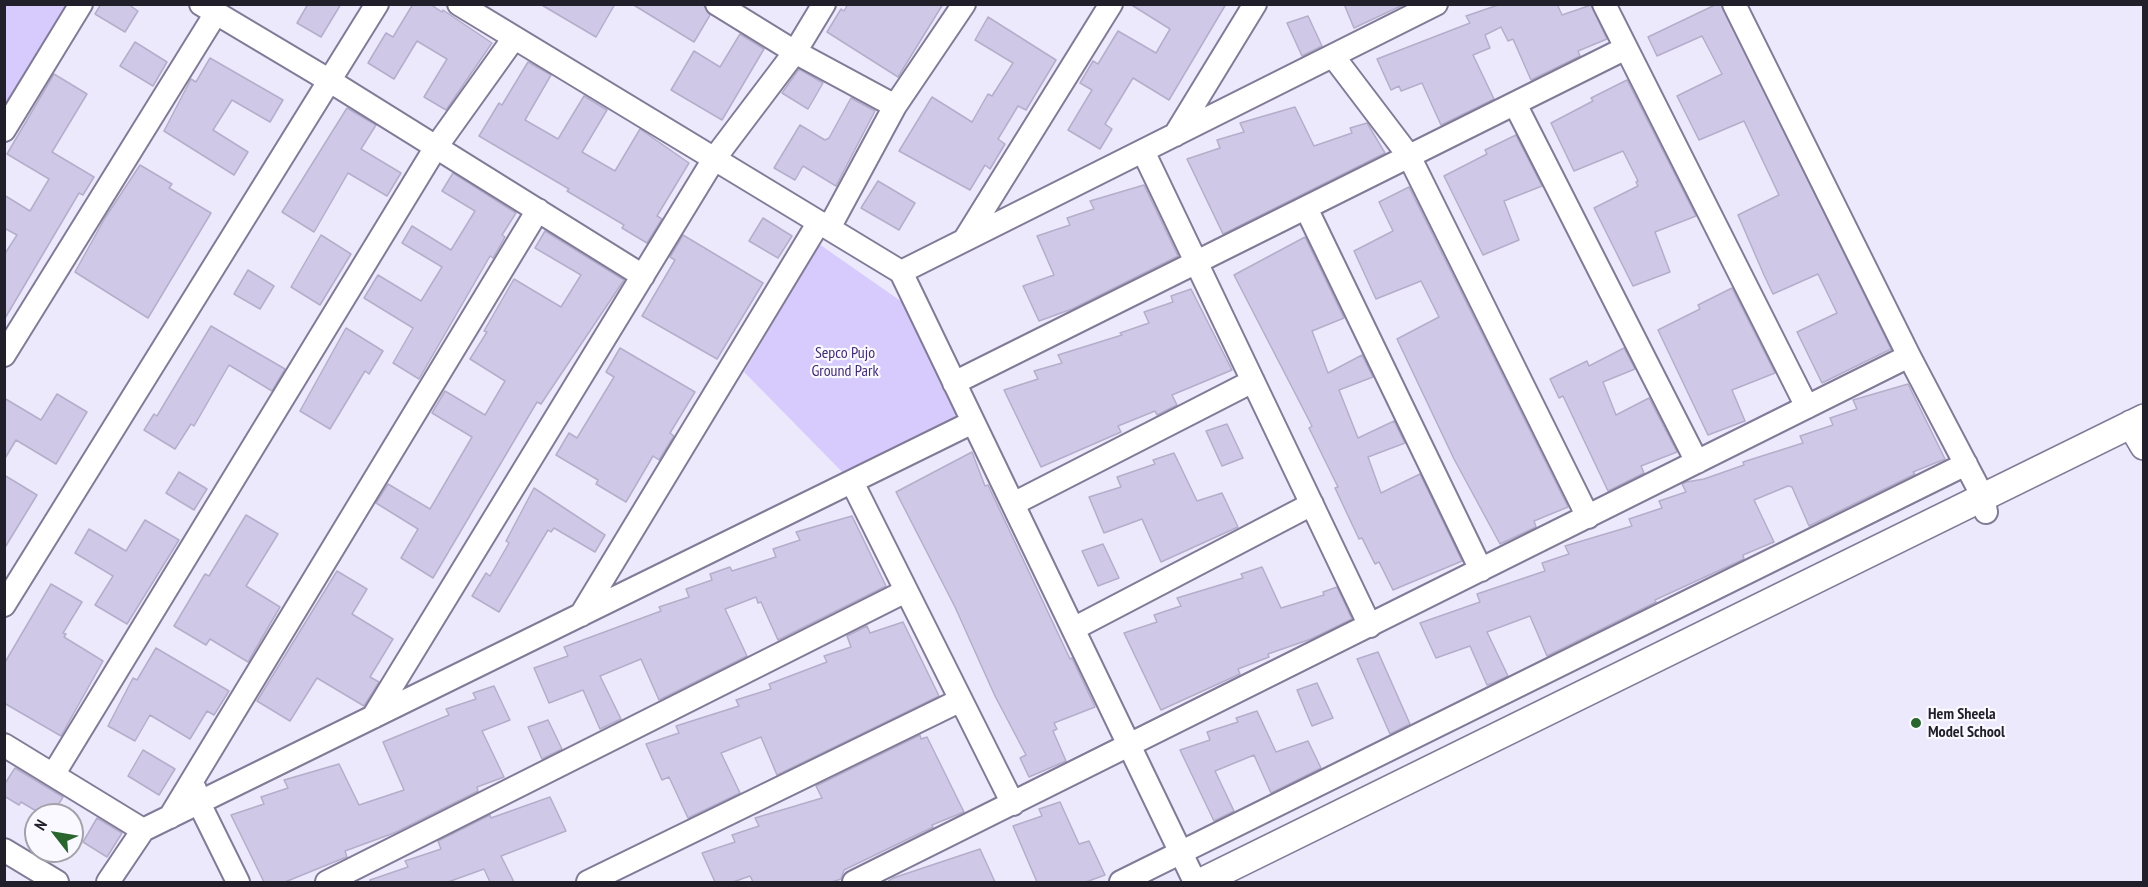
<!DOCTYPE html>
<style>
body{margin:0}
#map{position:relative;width:2148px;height:887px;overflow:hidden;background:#ede9fc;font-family:"PT Sans Narrow",sans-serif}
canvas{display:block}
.frame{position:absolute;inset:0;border:6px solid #211f2a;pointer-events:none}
.north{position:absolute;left:24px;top:803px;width:60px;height:60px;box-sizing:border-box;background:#faf9ff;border:2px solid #a3a2aa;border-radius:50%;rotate:301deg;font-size:16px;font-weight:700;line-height:24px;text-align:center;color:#211f2a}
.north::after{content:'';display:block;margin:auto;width:21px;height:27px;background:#28662e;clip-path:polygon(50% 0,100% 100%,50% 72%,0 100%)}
</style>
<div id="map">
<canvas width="2148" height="887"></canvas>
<div class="frame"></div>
<div class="north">N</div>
</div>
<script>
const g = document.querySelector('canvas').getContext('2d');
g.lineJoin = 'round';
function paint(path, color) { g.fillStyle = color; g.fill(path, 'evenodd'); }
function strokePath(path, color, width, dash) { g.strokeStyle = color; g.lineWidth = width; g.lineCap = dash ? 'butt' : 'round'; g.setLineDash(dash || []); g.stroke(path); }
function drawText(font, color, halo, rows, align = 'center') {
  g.font = font + ' "PT Sans Narrow",sans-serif'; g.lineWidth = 4.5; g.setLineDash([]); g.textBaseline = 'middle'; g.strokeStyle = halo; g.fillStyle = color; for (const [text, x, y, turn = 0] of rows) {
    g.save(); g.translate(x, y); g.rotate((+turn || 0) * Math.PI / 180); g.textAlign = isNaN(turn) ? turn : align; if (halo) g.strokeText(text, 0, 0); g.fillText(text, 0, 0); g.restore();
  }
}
paint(new Path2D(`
 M5 5H70L5 108Z
 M819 244 905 304 958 415 852 482 744 372Z`), '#d7cbfd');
const building = new Path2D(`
 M101 4H128L138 11 125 32 95 14Z
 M308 4H341L321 37 297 23Z
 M413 4H430L442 12 443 10 492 43 446 110 424 97 447 59 417 41 394 79 368 63 386 33 393 37Z
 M540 4H615L596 37Z
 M632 4H703L710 15 694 42Z
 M848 4H943L898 77 827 32 841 9 844 11Z
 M1130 4H1226L1169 100 1133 78 1105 124 1112 129 1100 149 1068 130 1092 90 1080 83 1093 61 1098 64 1118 31 1156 53 1170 29Z
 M1344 4H1405L1354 28Z
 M1501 4H1557L1562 15 1591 5 1607 39 1578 51 1580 56 1531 80 1513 39 1508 41 1501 27 1485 35 1490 48 1473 55 1494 99 1441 125 1422 83 1401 91 1399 86 1391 90 1377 59 1470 23 1466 16Z
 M1717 4H1721L1891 349 1822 383 1797 332 1837 313 1818 274 1773 294 1764 275 1738 215 1779 195 1744 121 1699 140 1677 96 1722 74 1702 36 1657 56 1648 37Z
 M1308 16 1322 46 1302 56 1287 23Z
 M988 17 1056 60 1026 110 1018 106 998 139 1005 144 990 169 985 165 970 190 899 151 932 97 972 122 988 94 992 96 1013 63 975 40Z
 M740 34 764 49 722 120 671 90 694 51 720 67Z
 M135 42 167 62 153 86 120 66Z
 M210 58 283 100 270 122 232 100 213 130 248 152 234 175 164 131 191 79 196 82Z
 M528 62 551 75 525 120 558 139 584 96 607 110 582 152 615 171 640 129 689 163 657 216 662 219 647 243 622 228 624 225 567 191 569 189 479 136 499 103 502 105Z
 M799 69 823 83 808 109 782 93Z
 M54 74 87 94 52 152 94 177 83 195 79 193 4 320V255L17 235 4 228V195L30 211 49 179 7 154Z
 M1627 80 1696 216 1655 232 1670 272 1633 286 1594 208 1638 186 1636 182 1638 181 1623 151 1574 171 1551 123 1593 101 1591 98Z
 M851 98 875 111 836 186 803 166 795 180 774 168 800 125 825 140 829 138Z
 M1295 107 1314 146 1352 133 1350 128 1367 123 1385 153 1223 234 1187 159 1220 148 1217 140 1244 132 1240 123Z
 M347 108 376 125 361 149 401 173 387 196 348 173 314 232 282 212Z
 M1516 135 1542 186 1504 201 1519 240 1483 255 1444 176 1487 154 1485 150Z
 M140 165 172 184 169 188 211 213 148 318 75 272 105 218Z
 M453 173 516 213 502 235 505 237 493 258 490 256 419 379 393 363 413 328 364 298 378 275 421 301 442 267 402 243 412 226 451 250 475 211 442 191Z
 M878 181 915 203 899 230 861 208Z
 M1144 185 1178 256 1072 309 1039 321 1023 286 1054 275 1037 236 1070 225 1067 218 1094 209 1090 201Z
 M1409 187 1568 507 1534 521 1536 527 1500 544 1454 459 1397 339 1439 317 1421 281 1376 299 1354 251 1393 231 1379 202Z
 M763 218 792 236 778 258 749 241Z
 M545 231 624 280 541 404 537 402 433 578 401 558 418 529 376 503 388 484 430 509 472 437 432 413 445 391 485 415 505 381 470 359 487 332 484 331 514 279 561 307 581 275 535 248Z
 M321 235 351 254 320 305 291 287Z
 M683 235 763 283 717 359 642 316 675 260 670 257Z
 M1305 237 1344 318 1312 331 1328 373 1362 355 1373 377 1339 390 1358 438 1394 421 1405 443 1368 457 1381 493 1420 474 1462 561 1393 590 1379 562 1375 564 1362 538 1359 539 1335 488 1338 487 1309 428 1312 426 1234 275Z
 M248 270 274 286 260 309 234 294Z
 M1732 288 1775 373 1732 390 1745 421 1708 435 1658 330 1700 309 1698 305Z
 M1191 289 1232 370 1172 395 1177 405 1157 415 1155 411 1118 426 1121 432 1041 467 1004 390 1038 379 1034 371 1062 363 1058 355 1122 335 1120 333 1149 323 1144 312 1173 302 1171 296Z
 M211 326 285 369 272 391 229 365 194 426 191 424 175 449 144 430 154 414 157 416Z
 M346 328 383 351 369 374 365 371 330 429 300 411Z
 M620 348 695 392 670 433 674 436 659 460 653 456 626 502 596 484 598 480 556 455 569 433 577 438 614 377 606 372Z
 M1624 348 1635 369 1603 382 1616 415 1649 398 1677 452 1641 466 1644 473 1608 491 1563 396 1559 398 1550 379 1587 361 1589 366Z
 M1908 384 1945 459 1913 472 1915 474 1809 526 1792 487 1788 486 1754 500 1774 542 1743 555 1744 559 1655 600 1656 602 1547 656 1530 616 1487 632 1508 676 1493 683 1487 685 1470 646 1436 658 1420 623 1480 602 1477 594 1545 571 1542 563 1569 554 1565 546 1632 526 1629 519 1662 508 1659 501 1686 492 1682 484 1686 482 1704 479 1744 465 1743 462 1803 443 1800 436 1833 425 1830 418 1857 409 1853 400Z
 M57 394 87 412 56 464 16 440 4 460V398L41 420Z
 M1227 424 1243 458 1222 466 1206 431Z
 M972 452 985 486 988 485 1070 659 1072 658 1095 707 1054 723 1057 729 1053 731 1066 761 1029 777 1020 758 1026 755 995 696 955 607 896 492Z
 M1174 453 1197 501 1222 493 1238 527 1161 562 1142 519 1104 533 1089 497 1121 487 1117 477 1155 464 1153 460Z
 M179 472 207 489 194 510 166 493Z
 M4 475 37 495 4 549Z
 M534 488 605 535 595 552 554 528 551 532 548 530 499 612 472 596 486 573 490 576 509 543 506 541Z
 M246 515 278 534 246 586 280 607 248 662 210 639 206 645 174 626 205 574 209 576Z
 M852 516 886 586 778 640 761 602 758 603 756 597 725 609 747 656 659 700 641 659 600 676 621 719 600 729 583 690 549 703 534 668 568 656 564 647 661 611 659 607 689 597 686 589 712 580 710 574 730 567 732 571 776 557 773 549 800 540 796 532Z
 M145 520 179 540 127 624 95 605 113 576 75 553 89 529 126 551Z
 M1103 544 1119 578 1098 586 1082 551Z
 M1262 567 1281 608 1324 595 1323 592 1337 587 1352 619 1311 639 1268 654 1269 657 1238 669 1240 674 1161 710 1124 633 1157 622 1154 615 1181 606 1177 598 1243 578 1241 574Z
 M337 571 367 589 352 614 393 639 370 677 379 682 364 706 317 678 290 721 257 701Z
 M51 584 82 602 63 633 66 634 64 637 103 661 61 736 4 703V664Z
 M903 622 939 696 777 775 761 737 721 753 740 793 688 818 669 777 662 780 646 744 679 733 676 726 739 706 736 700 771 689 769 684 827 662 824 656 851 647 847 636 867 626 870 633Z
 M156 648 229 691 214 715 207 711 190 739 150 715 135 741 108 726 133 678 137 680Z
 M1378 652 1410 724 1390 734 1357 659Z
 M1317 683 1333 718 1312 726 1297 690Z
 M494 686 510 720 482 731 504 777 477 787 478 791 394 833 345 851 347 857 344 858 285 882H264L231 815 264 804 261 797 288 788 284 780 339 764 359 805 404 790 383 742 449 715 446 709 476 699 473 693Z
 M1257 711 1276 752 1308 741 1321 768 1271 793 1254 755 1215 771 1234 811 1214 821 1180 750 1210 740 1207 732 1238 722 1236 718Z
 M548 720 562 749 542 759 528 727Z
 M920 735 921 739 927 737 964 812 932 825 933 827 844 870 841 879 832 882H753L750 876 733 882H715L702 853 735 842 732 835 759 826 755 818 822 798 816 786Z
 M143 750 175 769 159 795 128 776Z
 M15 768 63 797 52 815H43L21 802 19 805 4 796V785Z
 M550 797 566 831 501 856 514 882H490L484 869 448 882H370V880L408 867 405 861 441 849 438 841 490 815 491 818Z
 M1060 802 1079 844 1089 841 1105 875 1086 882H1037L1013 826 1042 816 1039 809Z
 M97 818 122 833 107 857 83 842Z
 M980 849 995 882H887L893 878Z`);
paint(building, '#cfc8e7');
strokePath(building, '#b4aecb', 1.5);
const minor = new Path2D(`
 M201 4 330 81 643 276
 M459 4 901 272 1195 882
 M717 4 795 52 895 106
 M1604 4 1807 407
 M1734 4 1909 356 1983 497 1986 512
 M1333 56 1409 156 1588 517
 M1515 104 1697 462
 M4 130 81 4
 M1175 135 1255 4
 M1143 151 1370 626
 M1306 208 1481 570
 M829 228 895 106 964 4
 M965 239 1111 4
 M901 272 1436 4
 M4 355 216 13
 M954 383 1626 48
 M852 482 1013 804
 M1013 504 1253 381
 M4 605 377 4
 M581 615 819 222
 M1073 629 1312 504
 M373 717 714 159 795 52 824 4
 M4 745 143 830 973 422
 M53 775 436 147 514 38
 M195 789 199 803 238 882
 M170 817 538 210
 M4 850 57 882
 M108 882 143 830
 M327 882 906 591
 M588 882 961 700
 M854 882 1909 356
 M1121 882 1966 464`);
const tertiary = new Path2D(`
 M2131 424 2144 446
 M1201 882 2144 418`);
strokePath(minor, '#817b97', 26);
strokePath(tertiary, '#817b97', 30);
strokePath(minor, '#fff', 22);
strokePath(tertiary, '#fff', 27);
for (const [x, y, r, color] of [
 [1916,723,6,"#28662e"]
]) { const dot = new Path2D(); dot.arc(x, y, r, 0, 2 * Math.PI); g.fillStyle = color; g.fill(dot); strokePath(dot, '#faf9ff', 2); }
drawText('16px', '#432c73', '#faf9ff', [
 ["Sepco Pujo",845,353],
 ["Ground Park",845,371]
]);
drawText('bold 16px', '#211f2a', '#faf9ff', [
 ["Hem Sheela",1928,714],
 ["Model School",1928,732]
], 'left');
</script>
